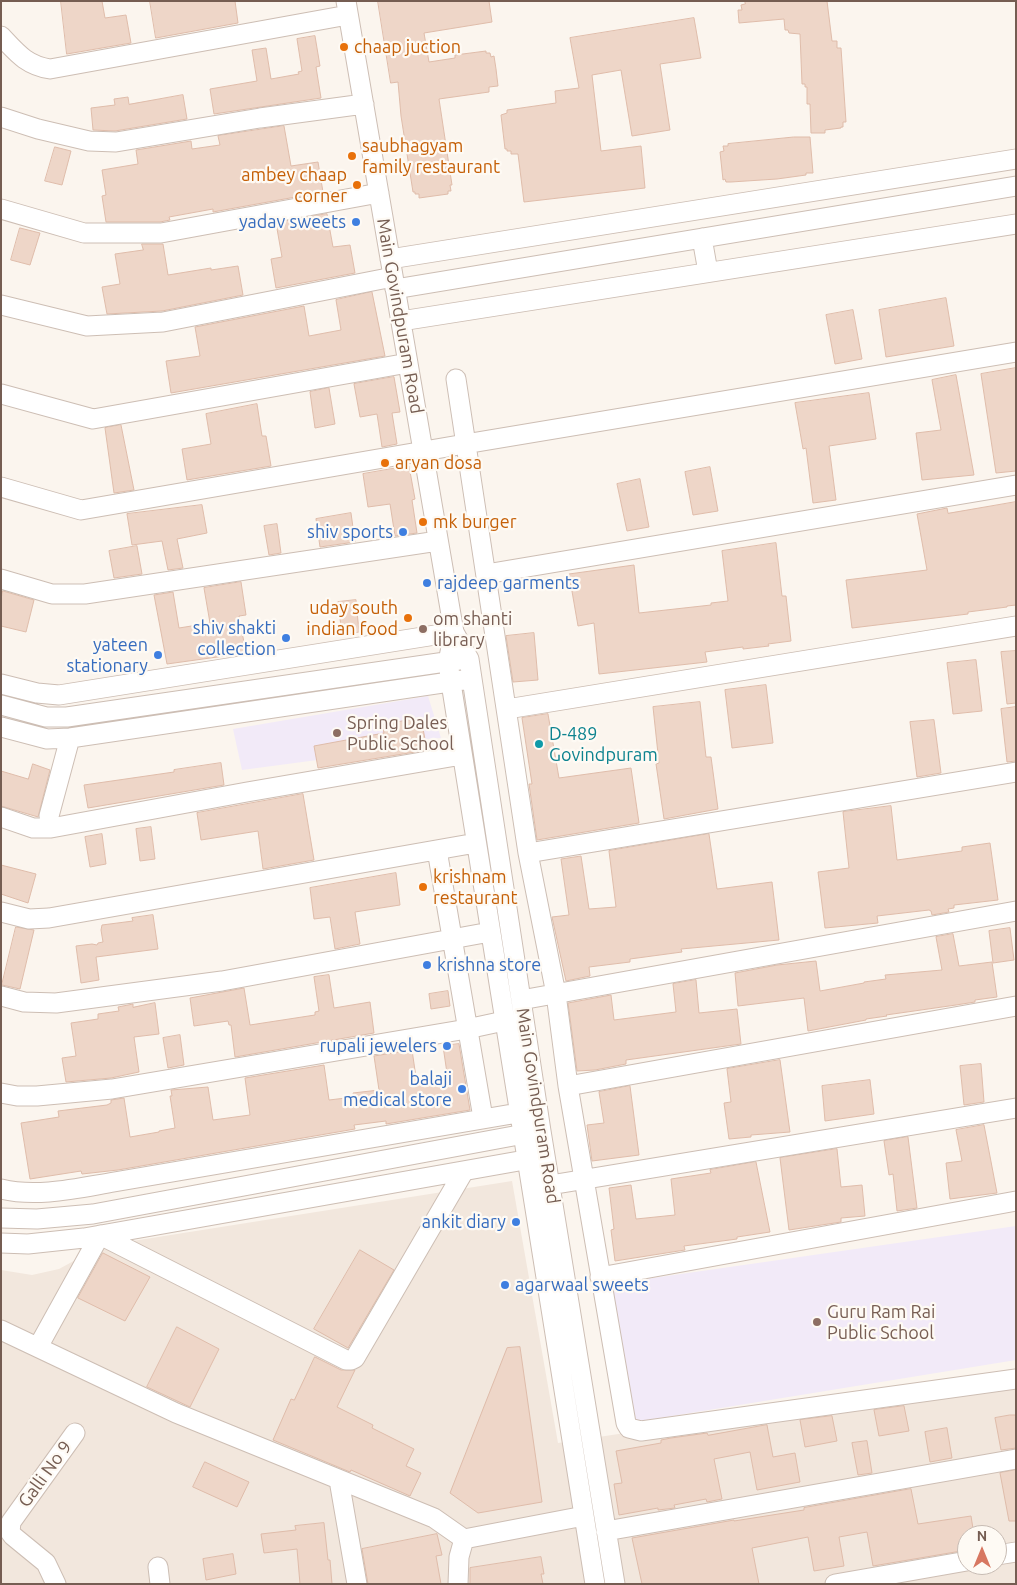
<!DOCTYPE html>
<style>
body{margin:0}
#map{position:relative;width:1017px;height:1585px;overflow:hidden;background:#fbf5ee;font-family:Ubuntu,sans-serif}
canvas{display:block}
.frame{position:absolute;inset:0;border:2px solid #755d52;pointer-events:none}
.north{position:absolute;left:957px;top:1525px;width:50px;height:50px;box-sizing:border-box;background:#fefaf4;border:1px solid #c7bbb3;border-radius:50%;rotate:0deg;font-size:14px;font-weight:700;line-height:20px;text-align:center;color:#755d52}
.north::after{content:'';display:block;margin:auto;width:18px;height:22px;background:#d77761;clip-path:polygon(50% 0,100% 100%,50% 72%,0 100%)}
</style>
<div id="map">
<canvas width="1017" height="1585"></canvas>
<div class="frame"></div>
<div class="north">N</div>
</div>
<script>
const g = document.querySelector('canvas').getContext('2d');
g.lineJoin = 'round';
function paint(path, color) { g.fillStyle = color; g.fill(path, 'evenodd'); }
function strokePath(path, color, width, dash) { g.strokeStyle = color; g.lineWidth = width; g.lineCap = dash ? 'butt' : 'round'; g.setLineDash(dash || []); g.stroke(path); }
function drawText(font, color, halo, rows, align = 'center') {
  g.font = font + ' Ubuntu,sans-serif'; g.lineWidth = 4.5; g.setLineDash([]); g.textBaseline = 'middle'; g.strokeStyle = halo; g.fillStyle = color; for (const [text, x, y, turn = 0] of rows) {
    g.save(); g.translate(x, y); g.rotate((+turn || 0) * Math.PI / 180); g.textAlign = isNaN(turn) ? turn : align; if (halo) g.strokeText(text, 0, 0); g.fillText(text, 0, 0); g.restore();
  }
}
paint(new Path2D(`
 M512 1181 558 1443 1016 1375V1584H1V1270L32 1275 59 1269 101 1246ZM967 1535H997V1565H967Z`), '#f2e7dd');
paint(new Path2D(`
 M428 696 441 738 412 740 370 753 242 770 233 729Z
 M1016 1226V1360L635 1422 611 1284Z`), '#f2eaf8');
const building = new Path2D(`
 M61 1H102L105 18 126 15 131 43 67 54Z
 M150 1H235L238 23 156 38Z
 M378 1H489L492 22 424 33 429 62 455 58V55L486 51V53H490L491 57 494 56 496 69 498 86 489 87V92L439 99 452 185H450L451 191H448V194L419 198V194H415V192H413L401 116 398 82 391 83Z
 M745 1H827L832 41H837V48H841L846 122H843V127H841V128L825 130V133H811L810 104H807V87H805V84H802L800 34 789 33 788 30H785L784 19 739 23 738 10H742L741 5 745 4Z
 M694 18 701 58 660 64 670 130 632 136 621 70 592 75 601 151 641 146 645 188 524 202 518 154H511V151H507V149H505L501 115 507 113V110L556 103 555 91 579 88 570 38Z
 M315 36 320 66 316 67 321 98 214 114 210 89 257 81 252 50 266 48 271 79 299 74 298 72 302 71 297 39Z
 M183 95 187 119 115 131 93 130 91 108 115 105 114 99 128 97 129 104Z
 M284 126 291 166 318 162 323 192 213 212V209L169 217 170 220 160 222H106L102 196 106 195 102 170 138 164 136 150 191 141 192 149 220 145 218 136Z
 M794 137H810L813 173H806V175L777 179 731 182H726L725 179 723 180 720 152 724 151 723 146H728V144Z
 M55 147 71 151 62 185 45 181Z
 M327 214 333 247 350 245 355 273 276 288 271 259 282 257 276 223Z
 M20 228 40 233 30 265 11 260Z
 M142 244H163L168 275 211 268V270L238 266 243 295 162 311 107 314 102 287 120 284 115 254 143 250Z
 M372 292 385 356 171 393 166 361 200 356 195 327 304 306 309 336 341 330 336 300Z
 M946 298 954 346 886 357 879 310Z
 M853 310 862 359 835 364 826 315Z
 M1016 368V471L996 473 981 374Z
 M956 375 974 475 922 480 916 433 941 430 932 380Z
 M394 377 400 412 392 413 397 444 382 447 377 414 360 417 354 384Z
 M329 388 335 424 315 428 310 392Z
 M869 393 876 439 829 446 836 500 813 503 806 448 803 449 795 403Z
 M257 404 262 436H266L271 466 187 480 182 449 211 444 206 414Z
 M121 425 134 490 114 493 105 428Z
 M409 466 415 499 412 500 417 533 395 536 390 504 368 507 363 474Z
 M710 467 718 511 693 515 685 472Z
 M640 479 649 527 627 531 617 484Z
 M1016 502V605L1007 606V607L968 612V614L852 628 846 580 927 570 917 514 947 508 948 513Z
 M202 505 207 533 177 539 183 568 168 570 162 541 132 545 127 514Z
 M351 513 355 542 320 547 316 519Z
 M277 524 281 553 269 555 264 526Z
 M776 543 782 596H786L791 641 768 644 769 646 743 649V647L705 652 707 662 599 674 594 623 578 626 569 574 634 565 639 613 711 605V603L728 601 722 551Z
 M137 546 142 574 114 578 109 551Z
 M241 582 246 615 239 616 246 653 167 664 154 595 173 592 179 628 210 623 204 588Z
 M3 591 34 600 26 632 1 626V599Z
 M356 600 359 632 342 635 338 602Z
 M534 633 538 680 513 682 506 636Z
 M1016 651V703L1007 704 1001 652Z
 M976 660 982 711 953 714 947 663Z
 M766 685 773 743 732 748 725 690Z
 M700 702 706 757H711L718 809 664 819 656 764 659 763 653 707Z
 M1016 707V761L1007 762 1001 709Z
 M548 714 559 778 631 768 639 823 537 840 529 784H532L522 718Z
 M421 718 427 750 318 768 314 746 384 733 382 725Z
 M934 720 941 773 917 777 910 722Z
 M221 763 224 785 88 808 84 785 174 772V770Z
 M33 764 50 770 38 817 1 806V771L28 779Z
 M303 794 314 860 263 869 258 831 201 840 197 813Z
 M891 806 897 860 962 851V847L990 843 998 900 954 905V908L948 909 949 912 932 915 931 911 929 910 877 916 878 923 825 928 818 872 849 868 843 812Z
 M151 827 155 859 140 861 136 829Z
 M102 834 106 864 90 867 85 837Z
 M709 834 717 889 772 882 779 940 681 949 682 952 630 959V962L589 967 590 976 566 981 552 917 569 915 561 859 581 856 589 909 616 907 609 851Z
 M1 865 36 874 28 903 1 894Z
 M396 873 400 905 355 912 360 944 335 949 330 917 314 919 310 888Z
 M153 915 158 949 96 957 99 980 81 983 76 946 92 944 97 945 98 943 103 942 101 930 102 925 133 921 132 918Z
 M16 927 34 930 20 989 2 985Z
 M1010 928 1014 960 993 963 989 931Z
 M953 934 959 966 992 962 997 997 975 1000V1002L956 1005 886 1015 887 1016 866 1019V1020L808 1031 804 998 738 1006 735 973 777 965 816 961 820 991 864 983V982L886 979 885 975 942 970 936 937Z
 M329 975 334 1008 370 1002 374 1033 235 1057 231 1025H229L228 1021 194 1026 190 998 244 988 250 1025 315 1015V1012L319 1011 314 977Z
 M696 980 699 1013 737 1009 741 1044 626 1060V1064L595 1070 577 1071 568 1003 611 995 614 1020 676 1012 673 984Z
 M448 991 450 1006 431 1009 429 994Z
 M155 1003 159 1034 134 1037 139 1072 111 1078 66 1082 62 1058 76 1056 71 1023 98 1019V1014L119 1011 118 1007 133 1004V1007Z
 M180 1035 184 1065 168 1068 163 1038Z
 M459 1044 470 1110 386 1124V1121L354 1125 355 1129 118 1170 82 1174 81 1171 30 1179 21 1123 59 1117 58 1111 107 1105 111 1103V1100L124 1098 130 1137 159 1132V1131L175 1128 170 1096H172L171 1090 208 1087 213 1120 250 1115 245 1078 324 1065 329 1100 354 1097 353 1093 379 1090 374 1056 412 1050 417 1084 432 1082 448 1080 443 1046Z
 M780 1060 790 1132 751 1135V1137L729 1139 724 1103 731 1102 727 1069Z
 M981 1064 984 1102 964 1105 960 1066Z
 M870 1080 874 1114 825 1121 822 1086Z
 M630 1086 639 1155 592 1161 587 1125 604 1123 599 1092Z
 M984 1125 997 1193 950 1199 946 1163 962 1161 956 1130Z
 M908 1137 917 1208 897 1211 893 1174 889 1175 884 1141Z
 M837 1149 841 1187 862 1185 865 1216 841 1218V1222L789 1230 780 1158Z
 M756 1162 770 1232 737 1237V1239L684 1246 685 1250 615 1261 611 1230 614 1229 609 1188 631 1185 636 1219 675 1215 671 1179 711 1173 710 1170Z
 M360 1250 394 1270 348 1348 314 1329Z
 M103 1253 150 1277 125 1321 78 1298Z
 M177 1327 219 1349 190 1407 147 1387Z
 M520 1347 542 1502 478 1513 450 1493 507 1348Z
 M315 1357 341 1370H355L337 1407 373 1425 372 1428 414 1449 406 1466 421 1473 410 1496 351 1470 350 1472 273 1440 291 1399 294 1400Z
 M904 1406 909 1431 879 1436 874 1410Z
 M1010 1415H1016V1448L1001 1450 995 1418Z
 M832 1416 837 1441 805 1447 800 1420Z
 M767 1425 773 1457 795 1453 800 1482 757 1490 750 1452 714 1459 722 1499 707 1502 706 1499 674 1505 675 1508 658 1510V1508L619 1515 614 1484 622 1483 616 1451 661 1443V1440L671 1438 707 1433 708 1435Z
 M947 1428 952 1458 930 1462 925 1432Z
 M867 1441 872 1473 858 1475 852 1443Z
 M205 1462 249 1482 237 1507 193 1487Z
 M1016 1470V1521H1009L1000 1473Z
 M911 1489 918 1524 971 1516 974 1535H967V1550L873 1566 867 1532 839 1537 844 1566 814 1571 808 1537 752 1548 759 1584H642L632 1538 734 1520V1521L804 1510V1508Z
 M324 1523 328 1560H330L332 1584H300L297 1549 264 1553 261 1534 296 1530 295 1526Z
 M437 1534 442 1555 436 1556 441 1584H368L362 1549Z
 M233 1554 236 1574 206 1580 203 1559Z
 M541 1557 544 1574H541L543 1584H470V1568Z`);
paint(building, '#eed6c8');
strokePath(building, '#dfbcaa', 1);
const minor = new Path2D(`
 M346 1 454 632 448 662 451 683 595 1584
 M1 36C17 53 26 65 50 69L348 15
 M1 117 38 129 89 141 116 142 260 118 364 104
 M1 209 84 233H161L379 193
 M702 238 708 272
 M390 259 1016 159
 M395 289 1016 186
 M1 305 87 326 163 322 393 277
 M401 321 1016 224
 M456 379 528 853 556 994 568 1086 626 1423 629 1428 641 1431 1016 1379
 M1 394 93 419 408 363
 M1 487 81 510 465 444 1016 352
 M486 574 1016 485
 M1 579 52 594H85L438 541
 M454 632 469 659 541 1131 615 1584
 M1 684 37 693 59 695 454 632
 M1 705 46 717H67L459 660
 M507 709 1016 626
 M1 727 47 739 70 738 463 680
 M49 816 70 738
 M1 817 33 828H51L247 792 462 755
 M437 850 483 1118
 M528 853 1016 772
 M1 912 29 919 49 918 476 843
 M1 996 24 1002 56 1003 222 981 490 932
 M521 1000 1016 911
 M568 1086 1016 1006
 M1 1093 17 1096H37L112 1089 467 1029 504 1021
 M538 1187 1016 1108
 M1 1189C37 1198 78 1188 114 1182L518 1113
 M1 1218 37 1219 93 1214 535 1132
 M1 1243 28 1244 84 1238 536 1158
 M600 1277 1016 1201
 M1 1330 176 1413 434 1518 464 1539 584 1516
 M38 1347 100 1235 346 1360H351L355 1358 464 1171
 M339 1480 357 1584
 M606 1531 1016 1459
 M997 1555 1016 1552
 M158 1567 160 1584
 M56 1584 46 1563 13 1536 10 1532 11 1522 75 1433
 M458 1584 459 1557 464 1539
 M835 1584 967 1561`);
strokePath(minor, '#cdbeb4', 21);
strokePath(minor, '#fff', 19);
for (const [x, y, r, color] of [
 [344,47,5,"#e8710a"],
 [352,156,5,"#e8710a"],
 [357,185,5,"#e8710a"],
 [356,222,5,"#3f7fe0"],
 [385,463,5,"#e8710a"],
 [423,522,5,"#e8710a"],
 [403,532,5,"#3f7fe0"],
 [427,583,5,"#3f7fe0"],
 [408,618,5,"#e8710a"],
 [423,629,5,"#8d6e63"],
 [286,638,5,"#3f7fe0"],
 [158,655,5,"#3f7fe0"],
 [337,733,5,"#8d6e63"],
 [539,744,5,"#0f9aa8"],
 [423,887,5,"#e8710a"],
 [427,965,5,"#3f7fe0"],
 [447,1046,5,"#3f7fe0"],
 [462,1089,5,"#3f7fe0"],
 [516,1222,5,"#3f7fe0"],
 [505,1285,5,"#3f7fe0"],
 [817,1322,5,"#8d6e63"]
]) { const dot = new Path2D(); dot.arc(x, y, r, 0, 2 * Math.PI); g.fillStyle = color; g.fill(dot); strokePath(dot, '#fefaf4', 2); }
drawText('18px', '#c56008', '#fefaf4', [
 ["chaap juction",354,47],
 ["saubhagyam",362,146],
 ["family restaurant",362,167],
 ["ambey chaap",347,175,"right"],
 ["corner",347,196,"right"],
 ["aryan dosa",395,463],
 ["mk burger",433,522],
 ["uday south",398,608,"right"],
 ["indian food",398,629,"right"],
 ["krishnam",433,877],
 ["restaurant",433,898]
], 'left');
drawText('18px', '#366cbe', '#fefaf4', [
 ["yadav sweets",346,222],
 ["shiv sports",393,532],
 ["rajdeep garments",437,583,"left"],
 ["shiv shakti",276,628],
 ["collection",276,649],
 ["yateen",148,645],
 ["stationary",148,666],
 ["krishna store",437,965,"left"],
 ["rupali jewelers",437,1046],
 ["balaji",452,1079],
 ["medical store",452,1100],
 ["ankit diary",506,1222],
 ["agarwaal sweets",515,1285,"left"]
], 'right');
drawText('18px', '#755d52', '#fefaf4', [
 ["Main Govindpuram Road",400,316,80],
 ["Main Govindpuram Road",538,1106,81],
 ["Galli No 9",45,1474,-54]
]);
drawText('18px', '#785e54', '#fefaf4', [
 ["om shanti",433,619],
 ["library",433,640],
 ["Spring Dales",347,723],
 ["Public School",347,744],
 ["Guru Ram Rai",827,1312],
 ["Public School",827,1333]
], 'left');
drawText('18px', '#0d838f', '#fefaf4', [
 ["D-489",549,734],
 ["Govindpuram",549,755]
], 'left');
</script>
